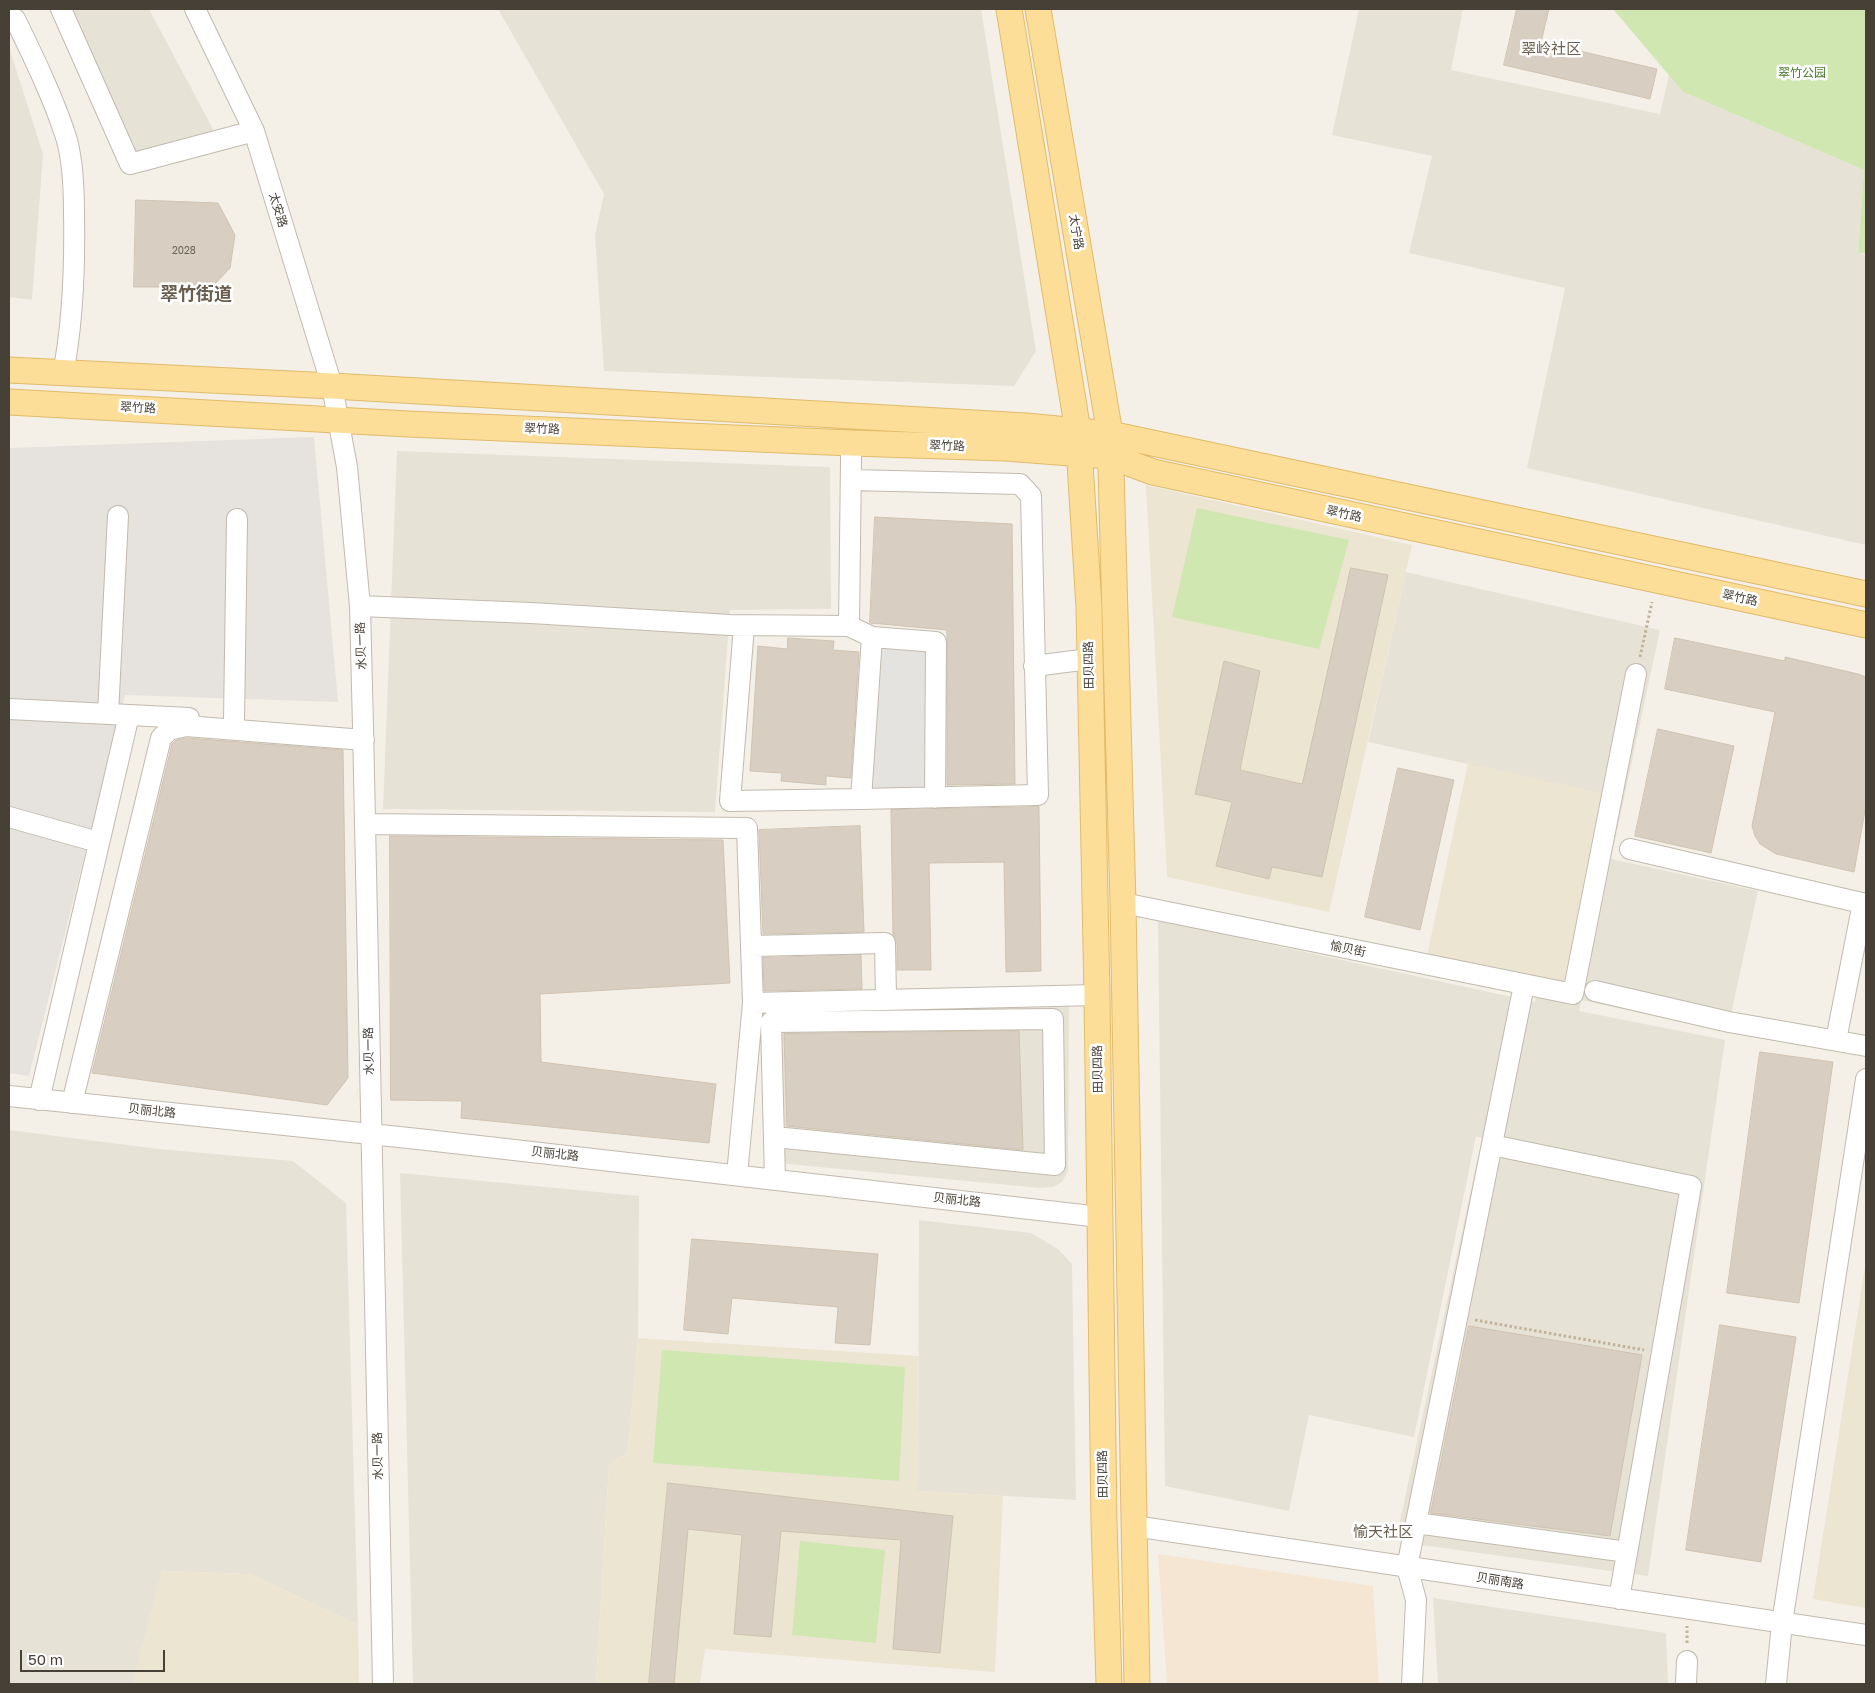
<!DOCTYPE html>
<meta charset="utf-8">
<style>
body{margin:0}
#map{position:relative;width:1875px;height:1693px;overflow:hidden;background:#f4f0e8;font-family:"Golos Text",sans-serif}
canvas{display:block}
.frame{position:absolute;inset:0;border:10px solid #474037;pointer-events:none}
.scale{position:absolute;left:20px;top:1650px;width:145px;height:22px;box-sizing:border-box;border:2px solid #474037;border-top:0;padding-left:6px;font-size:15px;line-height:18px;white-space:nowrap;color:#474037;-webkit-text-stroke:4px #fff;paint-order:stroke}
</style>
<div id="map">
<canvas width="1875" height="1693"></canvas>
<div class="frame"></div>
<div class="scale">50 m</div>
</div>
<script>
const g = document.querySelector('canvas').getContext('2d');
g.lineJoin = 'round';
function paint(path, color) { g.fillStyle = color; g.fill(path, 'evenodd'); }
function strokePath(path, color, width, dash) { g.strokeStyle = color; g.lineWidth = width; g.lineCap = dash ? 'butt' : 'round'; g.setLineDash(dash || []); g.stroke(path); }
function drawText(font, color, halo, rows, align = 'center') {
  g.font = font + ' "Golos Text","Noto Sans SC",sans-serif'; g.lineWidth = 5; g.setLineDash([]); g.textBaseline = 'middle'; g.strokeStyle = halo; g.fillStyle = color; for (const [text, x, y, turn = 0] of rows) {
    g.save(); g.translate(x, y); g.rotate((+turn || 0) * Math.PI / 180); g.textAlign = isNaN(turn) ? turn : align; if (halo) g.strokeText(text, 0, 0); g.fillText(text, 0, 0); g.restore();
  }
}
paint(new Path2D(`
 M68 9H149L215 133 133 157Z
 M498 9H981L1036 351 1014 386 604 371 595 235 604 194Z
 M1359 9H1463L1451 70 1660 114 1669 75 1683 92 1864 170 1858 251 1866 256V545L1527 468 1565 288 1409 253 1432 156 1332 135Z
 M9 47 43 154 32 300 9 297Z
 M397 451 830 467 831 609 730 610 715 812 383 809Z
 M1406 572 1660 630 1611 859 1758 891 1727 1032 1581 1000 1579 1011 1725 1040 1648 1576 1421 1545 1396 1540 1482 1138 1476 1136 1414 1437 1309 1415 1289 1511 1165 1486 1158 920 1535 1002 1539 980 1604 794 1368 742Z
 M1069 1007 1068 1171 1062 1182 1053 1187 1040 1188 767 1162 763 1012Z
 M9 1130 159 1149 293 1161 346 1203 358 1625 250 1574 162 1571 133 1684H9Z
 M400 1173 639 1196 638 1338 628 1452 609 1464 596 1684H413Z
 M919 1220 1031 1233 1058 1249 1072 1264 1076 1500 918 1491Z
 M1433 1598 1666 1633 1668 1684H1438Z`), '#e7e2d6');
paint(new Path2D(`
 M1158 1554 1373 1586 1379 1684H1167Z`), '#f5e6d4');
paint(new Path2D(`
 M314 437 338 702 125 695 29 1076 9 1073V448Z`), '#e6e2dd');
paint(new Path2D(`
 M1146 485 1412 545 1329 912 1167 877Z
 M1468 763 1604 794 1564 986 1427 956Z
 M1866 1260V1608L1813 1599Z
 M638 1338 918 1356V1491L1003 1496 995 1672 705 1649 700 1684H596L609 1464 628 1452Z
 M162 1571 250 1574 358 1625 359 1684H133Z`), '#ece5d2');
paint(new Path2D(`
 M1613 9H1866V254L1858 252 1864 170 1683 92Z
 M1197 508 1349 540 1319 649 1172 617Z
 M662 1350 905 1367 899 1481 653 1463Z
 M800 1541 885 1550 876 1643 792 1635Z`), '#d0e7b2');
paint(new Path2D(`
 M877 643 932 647 928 789H868Z`), '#e5e3e0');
const building = new Path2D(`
 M1517 9H1549L1541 42 1657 69 1650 99 1504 65Z
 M136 200 218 203 235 235 230 268 212 287H134Z
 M875 517 1012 524 1015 784 947 785V630L870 623Z
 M1351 568 1388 575 1322 877 1272 867 1269 879 1216 866 1232 802 1195 794 1224 661 1260 671 1240 770 1302 784Z
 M788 638 834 641 833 650 859 652 851 778 826 776V785L781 781 782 773 750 771 758 646 787 649Z
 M1675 638 1785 661V657L1858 674 1866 677V805L1854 872 1776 854 1760 844 1755 836 1752 826 1775 712 1665 689Z
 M1658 729 1734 746 1711 853 1635 836Z
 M187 738 343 750 348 1078 327 1105 92 1073 172 744 175 741Z
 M1398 768 1454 780 1420 930 1365 917Z
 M1039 807 1041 971 1006 972 1004 862 929 863 931 970H897V943L893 935 891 810Z
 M860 826 864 932 763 934 759 830Z
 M390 836 723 840 730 983 540 994 541 1062 716 1084 709 1143 461 1118 462 1101 391 1100Z
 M861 955 862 989 764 991 763 958Z
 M1019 1031 1023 1150 787 1126 784 1034Z
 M1760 1052 1833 1062 1799 1303 1727 1293Z
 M692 1239 878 1254 870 1345 835 1343 838 1307 732 1298 728 1334 684 1330Z
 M1720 1325 1796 1337 1761 1562 1686 1550Z
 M1469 1326 1642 1355 1610 1536 1431 1513Z
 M668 1483 953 1516 940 1653 893 1649 901 1540 781 1531 771 1637 734 1634 742 1535 688 1529 674 1684H649Z`);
paint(building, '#d8cec1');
strokePath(building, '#d0c3b1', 1);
const minor = new Path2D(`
 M61 9 130 164 254 131
 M195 9 254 131 332 386 347 467 360 606 363 727 383 1684
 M9 21 15 19C33 56 52 95 65 134 73 157 74 190 74 214 75 267 73 322 63 374
 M851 480 1020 484 1031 496 1038 795 861 799 872 637 849 626 851 461V443
 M360 606 531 613 730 625 849 626
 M744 626 730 801 861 799
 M872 637 936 642 935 798
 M1034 666 1089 659
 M9 709 189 718
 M108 714 118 516
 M234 720 237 519
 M9 817 98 842
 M365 824 747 828 753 1003 737 1175
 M1630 849 1866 904
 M1123 903 1573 994 1636 674
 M752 946 885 943 886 999
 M1595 991 1729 1022 1866 1046
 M753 1003 1097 995
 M1836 1040 1863 903
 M9 1096 418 1139 1100 1217
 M39 1100 129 715
 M72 1103 161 738 169 730 186 726 364 740
 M775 1137 1055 1165 1053 1019 771 1022 775 1180
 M1492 1145 1691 1186 1619 1599
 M1416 1523 1627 1552
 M1134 1526 1866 1635
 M1412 1684 1416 1600 1407 1567 1524 985
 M1686 1684 1687 1661
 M1776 1684 1782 1623 1866 1079`);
const major = new Path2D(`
 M1009 9 1078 431 1089 607 1097 995 1104 1522 1109 1684
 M1038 9 1110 434 1123 903 1137 1684
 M9 370 332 386 1026 426 1110 434 1866 594
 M9 402 408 424 851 443 1005 448 1110 456 1153 472 1866 625`);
strokePath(minor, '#c2baae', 22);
strokePath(major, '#e1bb69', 27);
strokePath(new Path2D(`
 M1640 657 1652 602
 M1475 1320 1644 1350
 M1687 1643V1626`), '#c0b39c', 3, [2.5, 2.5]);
strokePath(minor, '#fff', 20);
strokePath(major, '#fcde99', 25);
drawText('10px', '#6b645a', null, [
 ["2028",184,251]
]);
drawText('12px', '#49782b', '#fff', [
 ["翠竹公园",1802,73]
]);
drawText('12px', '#474037', '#fff', [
 ["太安路",278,210,73],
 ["太宁路",1076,232,80],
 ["翠竹路",138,408,3],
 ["翠竹路",542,429,2],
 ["翠竹路",947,446,2],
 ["翠竹路",1344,514,12],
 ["翠竹路",1740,598,12],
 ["水贝一路",361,646,-92],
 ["田贝四路",1089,665,-91],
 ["愉贝街",1348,949,12],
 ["水贝一路",369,1051,-91],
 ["田贝四路",1098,1069,-91],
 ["贝丽北路",152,1111,6],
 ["贝丽北路",555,1154,6],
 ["贝丽北路",957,1200,6],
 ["水贝一路",378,1456,-91],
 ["田贝四路",1103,1474,-91],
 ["贝丽南路",1500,1581,9]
]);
drawText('15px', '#695e4e', '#fff', [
 ["翠岭社区",1551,49],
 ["愉天社区",1383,1532]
]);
drawText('bold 18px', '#695e4e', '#fff', [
 ["翠竹街道",196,294]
]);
</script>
